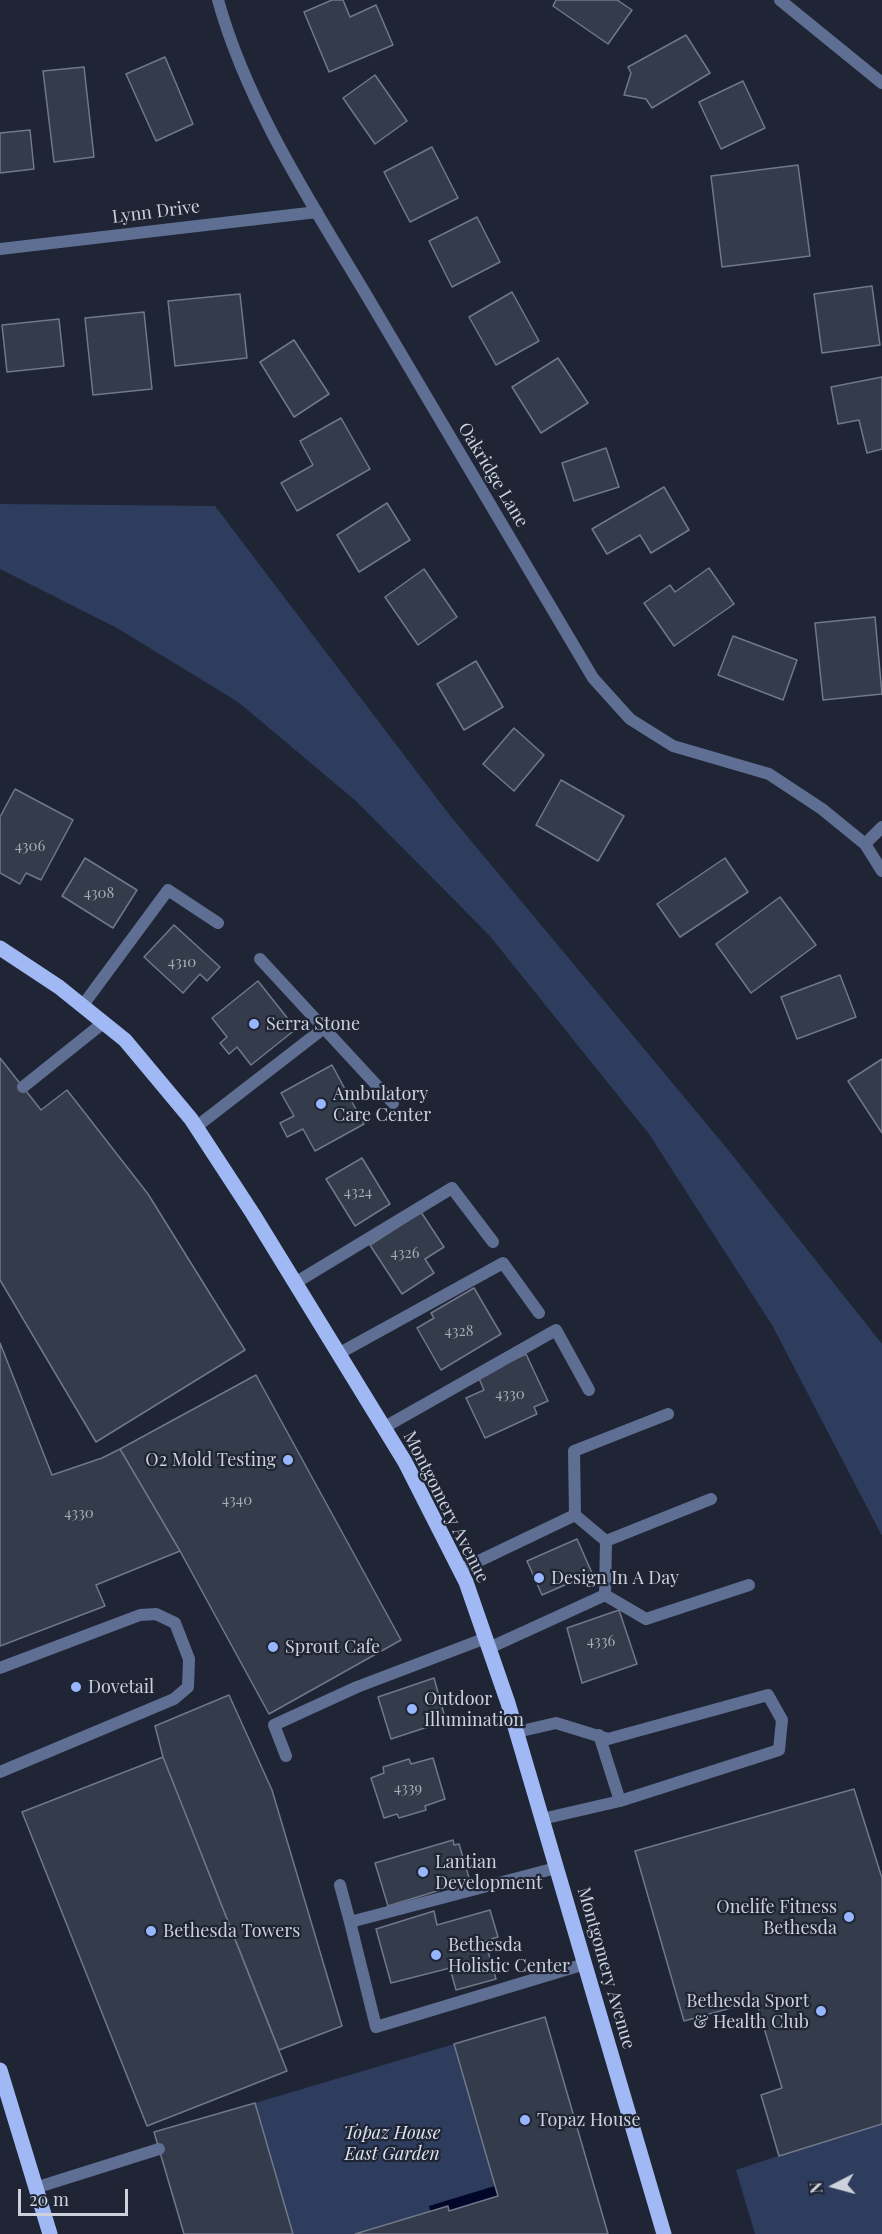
<!DOCTYPE html>
<style>
body{margin:0}
#map{position:relative;width:882px;height:2234px;overflow:hidden;background:#1f2534;font-family:"Playfair Display",serif}
canvas{display:block}
.north{position:absolute;left:804px;top:2156px;width:60px;height:60px;-webkit-text-stroke:4px #1f2534;paint-order:stroke;rotate:264deg;font-size:16px;font-weight:700;line-height:24px;text-align:center;color:#cdd1db}
.north::after{content:'';display:block;margin:auto;width:21px;height:27px;background:#cdd1db;clip-path:polygon(50% 0,100% 100%,50% 72%,0 100%)}
.scale{position:absolute;left:18px;top:2189px;width:110px;height:27px;box-sizing:border-box;border:3px solid #cdd1db;border-top:0;padding-left:8px;font-size:18px;line-height:21px;white-space:nowrap;color:#cdd1db;-webkit-text-stroke:4px #1f2534;paint-order:stroke}
</style>
<div id="map">
<canvas width="882" height="2234"></canvas>
<div class="north">N</div>
<div class="scale">20 m</div>
</div>
<script>
const g = document.querySelector('canvas').getContext('2d');
g.lineJoin = 'round';
function paint(path, color) { g.fillStyle = color; g.fill(path, 'evenodd'); }
function strokePath(path, color, width, dash) { g.strokeStyle = color; g.lineWidth = width; g.lineCap = dash ? 'butt' : 'round'; g.setLineDash(dash || []); g.stroke(path); }
function drawText(font, color, halo, rows, align = 'center') {
  g.font = font + ' "Playfair Display",serif'; g.lineWidth = 4.5; g.setLineDash([]); g.textBaseline = 'middle'; g.strokeStyle = halo; g.fillStyle = color; for (const [text, x, y, turn = 0] of rows) {
    g.save(); g.translate(x, y); g.rotate((+turn || 0) * Math.PI / 180); g.textAlign = isNaN(turn) ? turn : align; if (halo) g.strokeText(text, 0, 0); g.fillText(text, 0, 0); g.restore();
  }
}
paint(new Path2D(`
 M0 504 215 506 448 813 729 1151 882 1344V1536L772 1325 649 1134 489 935 356 801 238 702 117 628 0 569Z
 M854 1789 882 1878V2234H755L736 2170 778 2156 761 2095 782 2088 756 2001 684 2021 635 1851Z
 M454 2044 498 2196 359 2234H293L255 2103Z`), '#2e3c5e');
paint(new Path2D(`
 M498 2185 509 2216 436 2234 429 2206Z`), '#020729');
const building = new Path2D(`
 M332 0H343L350 17 376 5 393 45 329 72 304 12Z
 M556 0H617L632 10 608 44 553 6Z
 M686 35 710 73 652 108 646 99 624 95 631 73 628 67Z
 M165 57 193 124 156 141 126 74Z
 M84 67 94 157 54 162 43 71Z
 M375 75 407 121 375 144 343 98Z
 M743 81 765 128 721 149 699 102Z
 M30 130 34 169 0 173V133Z
 M432 147 458 198 410 222 384 172Z
 M798 165 810 256 722 267 711 176Z
 M477 217 500 262 452 287 429 241Z
 M872 286 880 345 822 353 814 294Z
 M512 292 539 341 496 365 469 317Z
 M240 294 247 358 175 366 168 301Z
 M144 312 152 389 93 395 85 318Z
 M59 319 64 366 7 372 2 325Z
 M294 340 329 394 294 417 260 362Z
 M558 358 588 403 541 433 512 387Z
 M882 377V449L867 453 859 420 838 424 831 387Z
 M341 418 370 469 297 511 281 483 313 465 300 441Z
 M606 448 619 487 574 501 562 463Z
 M664 487 689 530 651 553 640 535 607 554 592 529Z
 M387 503 410 540 359 572 337 535Z
 M709 568 734 604 674 646 644 603 670 585 675 592Z
 M424 569 457 617 418 645 385 597Z
 M875 617 882 694 823 700 815 623Z
 M733 636 797 660 783 700 718 675Z
 M476 661 503 707 464 730 437 684Z
 M514 728 544 755 514 791 483 764Z
 M561 780 624 816 598 861 536 825Z
 M15 789 73 820 41 880 26 873 20 884 0 873V817Z
 M85 858 137 890 113 928 62 896Z
 M725 858 748 892 680 937 657 904Z
 M780 897 816 945 751 993 716 944Z
 M174 925 220 967 207 981 200 974 183 993 144 957Z
 M840 975 856 1017 797 1039 781 997Z
 M258 981 296 1029 251 1065 237 1047 229 1054 220 1043 227 1037 212 1018Z
 M0 1058 41 1110 67 1090 148 1194 245 1350 96 1442 0 1280Z
 M882 1059V1133L848 1081Z
 M332 1065 364 1124 315 1151 303 1129 287 1137 280 1123 294 1116 281 1093Z
 M362 1158 390 1204 355 1226 326 1179Z
 M421 1212 444 1247 425 1259 434 1273 402 1294 370 1245Z
 M474 1288 501 1334 441 1370 417 1328 434 1318 431 1313Z
 M0 1343 52 1475 102 1458 120 1449 180 1551 96 1585 105 1606 0 1646Z
 M526 1354 548 1401 534 1407 537 1414 485 1438 466 1398 484 1390 478 1376Z
 M256 1375 401 1640 269 1714 180 1551 120 1449Z
 M577 1539 592 1573 542 1595 527 1561Z
 M619 1610 637 1664 582 1683 567 1628Z
 M434 1678 446 1721 391 1739 378 1697Z
 M229 1695 272 1790 342 2026 279 2050 163 1757 155 1726Z
 M163 1757 287 2071 147 2126 22 1812Z
 M433 1758 445 1799 425 1806 426 1810 399 1818 397 1814 384 1818 371 1778 384 1773 383 1767 409 1759 411 1764Z
 M854 1789 882 1878V2124L779 2156 761 2095 782 2088 756 2001 684 2021 635 1851Z
 M453 1840 454 1845 459 1844 470 1881 388 1906 375 1863Z
 M490 1910 498 1937 485 1941 496 1979 456 1990 450 1968 391 1983 376 1929 434 1911 437 1925Z
 M545 2017 608 2234H355L448 2206 449 2211 498 2196 454 2044Z
 M255 2103 293 2234H184L154 2132Z`);
paint(building, '#343b4a');
strokePath(building, '#71788a', 1.5);
strokePath(new Path2D(`
 M260 959 393 1103
 M83 1005 168 890 218 923
 M23 1087 103 1023
 M196 1127 324 1028
 M295 1283 452 1188 493 1242
 M338 1354 503 1263 539 1313
 M383 1428 556 1330 589 1390
 M575 1515 606 1541
 M460 1570 575 1515 574 1451 668 1414
 M605 1595 606 1541 711 1499
 M489 1648 605 1595 646 1619 749 1585
 M0 1668 140 1615 156 1614 175 1623 189 1659 188 1687 174 1699 0 1772
 M517 1732 556 1723 608 1739 768 1695 782 1720 779 1750 620 1801 542 1819
 M599 1735 620 1801
 M286 1756 274 1725 357 1687 486 1638
 M340 1885 350 1922 556 1868
 M350 1922 376 2027 585 1964
 M35 2188 159 2149`), '#5f6f93', 12);
strokePath(new Path2D(`
 M218 0C248 108 314 207 371 303 445 428 519 553 593 678L630 719 673 746 769 774 822 809 865 844 882 871
 M780 0 882 83
 M0 249 317 212
 M865 844 882 827`), '#5f6f93', 12);
strokePath(new Path2D(`
 M0 948 59 987 125 1040 191 1119 253 1214 405 1462 466 1582 508 1703 664 2234
 M0 2070 50 2234`), '#a0b9f4', 15);
for (const [x, y, r, color] of [
 [254,1024,6,"#97b6fd"],
 [321,1104,6,"#97b6fd"],
 [288,1460,6,"#97b6fd"],
 [539,1578,6,"#97b6fd"],
 [273,1647,6,"#97b6fd"],
 [76,1687,6,"#97b6fd"],
 [412,1709,6,"#97b6fd"],
 [423,1872,6,"#97b6fd"],
 [849,1917,6,"#97b6fd"],
 [151,1931,6,"#97b6fd"],
 [436,1955,6,"#97b6fd"],
 [821,2011,6,"#97b6fd"],
 [525,2120,6,"#97b6fd"]
]) { const dot = new Path2D(); dot.arc(x, y, r, 0, 2 * Math.PI); g.fillStyle = color; g.fill(dot); strokePath(dot, '#1f2534', 2); }
drawText('15px', '#a7acb7', null, [
 ["4306",30,846],
 ["4308",99,893],
 ["4310",182,962],
 ["4324",358,1192],
 ["4326",405,1253],
 ["4328",459,1331],
 ["4330",510,1394],
 ["4340",237,1500],
 ["4330",79,1513],
 ["4336",601,1641],
 ["4339",408,1788]
]);
drawText('18px', '#cdd1db', '#1f2534', [
 ["Lynn Drive",156,212,-7],
 ["Oakridge Lane",493,475,59],
 ["Montgomery Avenue",446,1507,63],
 ["Montgomery Avenue",606,1968,74]
]);
drawText('18px', '#cdd1db', '#1f2534', [
 ["Serra Stone",266,1024],
 ["Ambulatory",333,1094],
 ["Care Center",333,1115],
 ["O2 Mold Testing",276,1460,"right"],
 ["Design In A Day",551,1578],
 ["Sprout Cafe",285,1647],
 ["Dovetail",88,1687],
 ["Outdoor",424,1699],
 ["Illumination",424,1720],
 ["Lantian",435,1862],
 ["Development",435,1883],
 ["Onelife Fitness",837,1907,"right"],
 ["Bethesda",837,1928,"right"],
 ["Bethesda Towers",163,1931],
 ["Bethesda",448,1945],
 ["Holistic Center",448,1966],
 ["Bethesda Sport",809,2001,"right"],
 ["& Health Club",809,2022,"right"],
 ["Topaz House",537,2120]
], 'left');
drawText('italic 18px', '#dde3f1', '#1f2534', [
 ["Topaz House",392,2133],
 ["East Garden",392,2154]
]);
</script>
